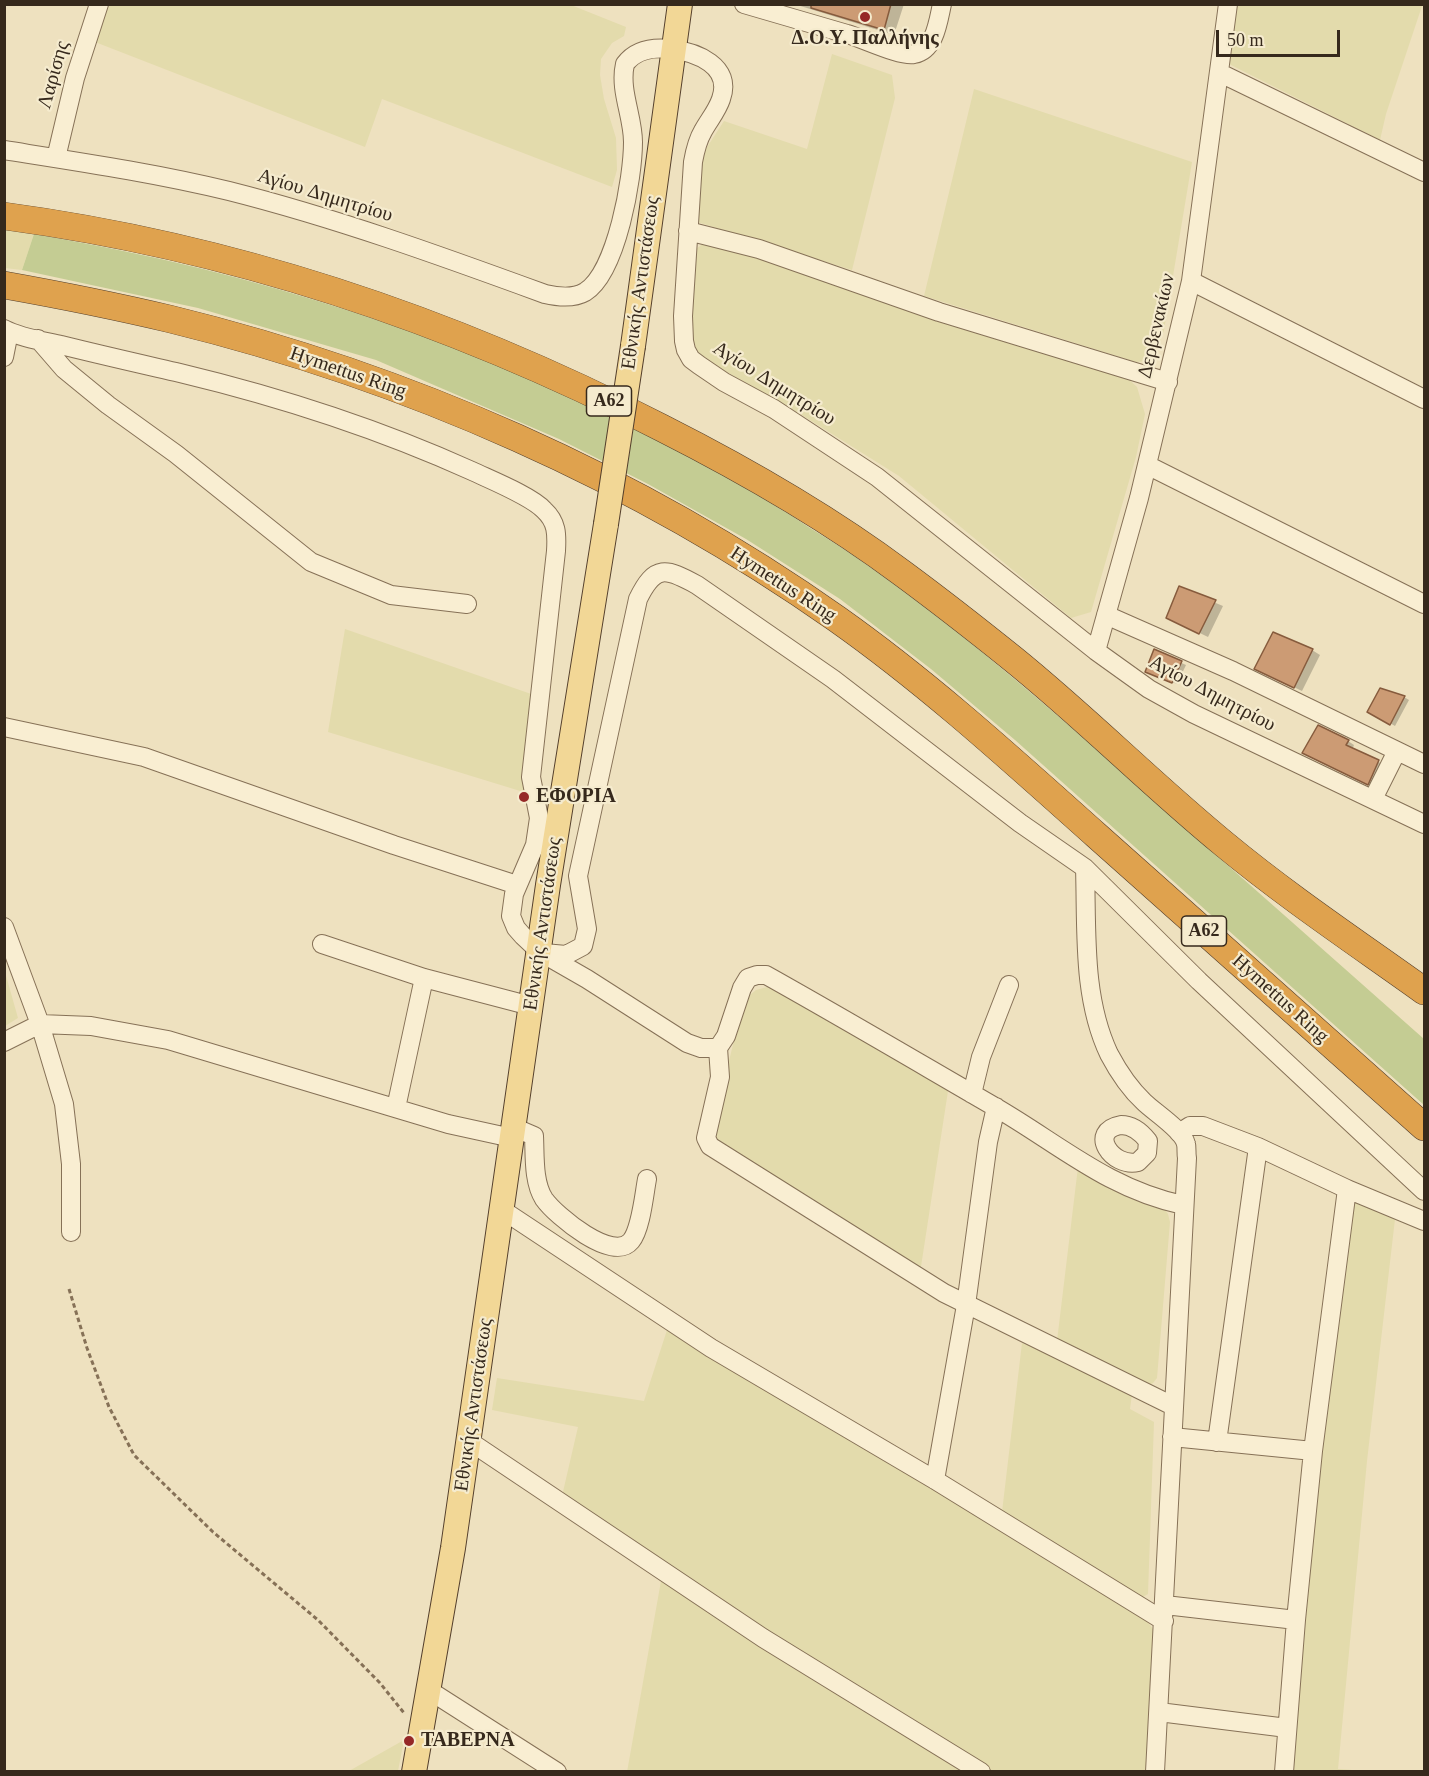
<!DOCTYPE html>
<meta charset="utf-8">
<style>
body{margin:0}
#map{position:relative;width:1429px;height:1776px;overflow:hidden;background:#eee1bf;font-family:Georgia,serif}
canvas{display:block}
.frame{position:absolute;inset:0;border:6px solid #36291c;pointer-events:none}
.scale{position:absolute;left:1216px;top:30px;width:124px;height:27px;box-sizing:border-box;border:3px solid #36291c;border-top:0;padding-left:8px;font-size:18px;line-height:21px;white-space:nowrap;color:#36291c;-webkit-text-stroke:4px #f5ebce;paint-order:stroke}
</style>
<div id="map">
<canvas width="1429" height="1776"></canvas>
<div class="frame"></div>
<div class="scale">50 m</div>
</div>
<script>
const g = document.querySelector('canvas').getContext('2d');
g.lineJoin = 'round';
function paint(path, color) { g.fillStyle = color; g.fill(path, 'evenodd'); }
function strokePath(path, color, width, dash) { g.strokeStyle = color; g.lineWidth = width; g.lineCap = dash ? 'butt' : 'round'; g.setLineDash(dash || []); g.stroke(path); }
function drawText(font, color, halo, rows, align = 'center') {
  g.font = font + ' Georgia,serif'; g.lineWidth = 4.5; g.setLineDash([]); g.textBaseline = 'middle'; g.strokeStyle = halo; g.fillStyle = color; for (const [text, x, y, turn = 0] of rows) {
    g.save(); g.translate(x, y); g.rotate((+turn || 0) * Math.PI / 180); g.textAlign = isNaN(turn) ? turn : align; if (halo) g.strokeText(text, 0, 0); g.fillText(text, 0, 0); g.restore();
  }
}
paint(new Path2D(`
 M105 5H571L626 27 624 36 612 43 601 59 600 75 604 99 616 138 617 170 612 187 382 99 365 147 95 42Z
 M1234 5H1424V7L1422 6 1386 114 1380 140 1225 62Z
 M832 54 892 75 895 98 852 270 694 221 700 158 724 121 807 149Z
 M974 89 1192 162 1164 330 1157 350 1149 361 1136 362 924 296Z
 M5 230 34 234 22 270 5 268Z
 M704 243 726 248 1123 374 1137 387 1145 414 1136 457 1091 612 1071 618 899 476 797 412 718 367 695 351 690 342 693 259 696 249Z
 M345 629 534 695 530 794 328 732Z
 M5 972 18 1018 5 1026H4Z
 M767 987 795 999 948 1091 920 1273 716 1142 715 1118 741 1012 745 1000 751 994 756 990Z
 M1078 1167 1162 1206 1168 1214 1170 1222 1157 1378 1153 1383 1147 1386 1057 1341Z
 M1360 1202 1395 1219 1367 1461 1338 1769 1367 1771 1285 1772 1317 1450 1352 1207 1355 1203Z
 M668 1327 1144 1617 1153 1629 1156 1640 1147 1771H992L942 1740 768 1638 562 1496 578 1427 492 1410 497 1378 644 1401Z
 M1022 1343 1061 1358 1132 1394 1130 1409 1154 1422 1148 1594 1141 1598 1002 1512Z
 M661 1581 734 1626 967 1772H627Z
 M404 1740 398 1771H349Z`), '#e3dbac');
paint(new Path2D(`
 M34 234C90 244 147 255 203 269 410 320 611 404 792 516 812 530 834 542 854 556 956 626 1049 707 1141 789 1236 872 1330 956 1424 1039V1105L1015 740 931 669 840 599 746 539 648 484 559 439 376 360 198 308 22 270Z`), '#c4cc93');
paint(new Path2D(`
 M794 4H904L894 35Z
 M1180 588 1223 606 1208 637 1175 621Z
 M1312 650 1320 655 1302 691 1264 673Z
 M1155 651 1186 665 1177 684 1151 674Z
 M1404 697 1409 700 1395 726 1369 711Z
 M1348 741 1354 745 1352 750 1385 765 1375 787 1311 756Z`), '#0003');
const building = new Path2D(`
 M811 4H891L884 30 811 8Z
 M1179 586 1216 600 1199 634 1166 618Z
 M1273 632 1313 649 1294 688 1254 669Z
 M1154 649 1182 661 1172 683 1145 672Z
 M1380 688 1405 696 1390 725 1367 712Z
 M1318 725 1349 740 1346 745 1379 760 1368 785 1302 753Z`);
paint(building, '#cc9b74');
strokePath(building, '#865b3d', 1.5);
const minor = new Path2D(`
 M744 4C778 14 813 24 847 34 862 38 901 57 914 54 935 50 938 22 942 4
 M1220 73 1424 172
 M4 150C80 162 155 173 229 191 336 218 441 256 545 294 558 297 573 299 585 292 617 272 633 177 633 142 633 116 619 90 625 64 636 49 653 47 671 49 696 52 733 66 721 99 717 111 709 120 703 131 697 141 695 151 693 162L683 316 684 341 686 350 691 359 699 365 724 382 774 409 877 477 1096 651 1149 689 1194 714 1424 824
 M56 158 75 78 99 4
 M688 231 759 249 939 312 1168 382
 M1191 281 1424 399
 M4 329C21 338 43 341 61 345 101 355 141 364 180 373 280 397 379 429 472 471 491 480 531 496 544 510 557 522 557 534 556 551L531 777 539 818 535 845 514 894 511 916 516 928 523 936 540 952 587 979 687 1043 701 1048H718L726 1036 742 988 748 978 757 975H766C843 1018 919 1063 995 1107 1059 1144 1108 1189 1183 1205
 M38 339 64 369 108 405 176 454 311 562 391 595 467 604
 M4 357 9 332
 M1147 465 1424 604
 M1106 615 1233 671 1424 764
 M1096 651 1139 498 1191 281 1228 4
 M4 727 144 757 394 845 517 885
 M1373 799 1397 751
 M1085 868C1087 930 1082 997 1109 1054 1118 1071 1130 1089 1144 1102 1154 1112 1183 1130 1186 1144 1187 1148 1186 1153 1187 1158L1155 1772
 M4 927 40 1024 91 1026 168 1040 448 1124 512 1138
 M322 944 424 978 531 1006
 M544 953 566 955 583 946 587 929 578 876 638 599C655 564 666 568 697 585L833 679 1020 823 1085 868 1199 981 1424 1191
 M4 1042 40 1024 64 1104 71 1164V1232
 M718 1048 720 1077 706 1138 710 1146 944 1293 1173 1406
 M972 1094 981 1057 1009 985
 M396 1108 424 978
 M1121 1125C1132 1125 1141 1132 1148 1141L1147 1153 1138 1162C1112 1168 1087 1131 1121 1125Z
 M513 1127 534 1136C535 1155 533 1182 544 1199 556 1216 613 1263 631 1241 641 1229 644 1195 647 1179
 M1179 1133 1190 1126H1203L1258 1147 1347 1189 1424 1221
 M501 1209 711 1348 935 1480 1164 1621
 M1172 1437 1313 1451
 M469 1441 763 1638 981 1772
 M1217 1442 1258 1147
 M935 1480 966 1305 988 1142 996 1107
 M1165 1605 1296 1620
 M427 1689 557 1772
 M1159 1712 1287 1728
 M1284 1772 1296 1620 1313 1451 1347 1189`);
const major = new Path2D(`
 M633 346 680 4
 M414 1772 453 1548 548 885 606 524`);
const highway = new Path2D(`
 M4 216C234 247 456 322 662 428 745 470 827 517 902 573 940 601 977 630 1013 659 1086 718 1152 785 1224 844 1288 897 1357 943 1424 991
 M4 285C60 295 115 306 170 319 407 377 637 478 837 619 929 684 1012 760 1096 835 1206 932 1315 1030 1424 1127`);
strokePath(minor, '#867157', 20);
strokePath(major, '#543f2c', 26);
strokePath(highway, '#543f2c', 28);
strokePath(new Path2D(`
 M69 1289 87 1348 109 1407 134 1455 213 1532 318 1620 380 1683 404 1713`), '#867157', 3, [4.5, 3]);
strokePath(minor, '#f9eed2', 18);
strokePath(major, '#f2d796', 24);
strokePath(highway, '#dfa24e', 27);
const majorBridge = new Path2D(`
 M606 524 633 346`);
strokePath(majorBridge, '#543f2c', 26, []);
strokePath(majorBridge, '#f2d796', 24);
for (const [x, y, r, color] of [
 [865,17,6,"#952827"],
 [524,797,6,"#952827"],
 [409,1741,6,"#952827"]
]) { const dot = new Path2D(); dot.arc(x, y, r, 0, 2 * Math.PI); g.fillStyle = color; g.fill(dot); strokePath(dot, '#f5ebce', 2); }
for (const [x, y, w] of [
 [609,401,45],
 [1204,931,45]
]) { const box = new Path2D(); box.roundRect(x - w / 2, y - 15, w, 30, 4.5); g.fillStyle = '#f5ebce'; g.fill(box); strokePath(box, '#36291c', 1.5); }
drawText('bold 18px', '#36291c', null, [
 ["Α62",609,401],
 ["Α62",1204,931]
]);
drawText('bold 20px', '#36291c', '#f5ebce', [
 ["Δ.Ο.Υ. Παλλήνης",865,39,"center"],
 ["ΕΦΟΡΙΑ",536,797],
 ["ΤΑΒΕΡΝΑ",421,1741]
], 'left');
drawText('20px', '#36291c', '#f5ebce', [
 ["Λαρίσης",54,75,-74],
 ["Αγίου Δημητρίου",325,196,17],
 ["Εθνικής Αντιστάσεως",641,283,-82],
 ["Δερβενακίων",1157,326,-77],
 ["Hymettus Ring",348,373,19],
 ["Αγίου Δημητρίου",774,384,32],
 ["Hymettus Ring",783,585,33],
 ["Αγίου Δημητρίου",1212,694,28],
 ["Εθνικής Αντιστάσεως",543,924,-82],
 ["Hymettus Ring",1280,999,42],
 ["Εθνικής Αντιστάσεως",474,1405,-82]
]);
</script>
